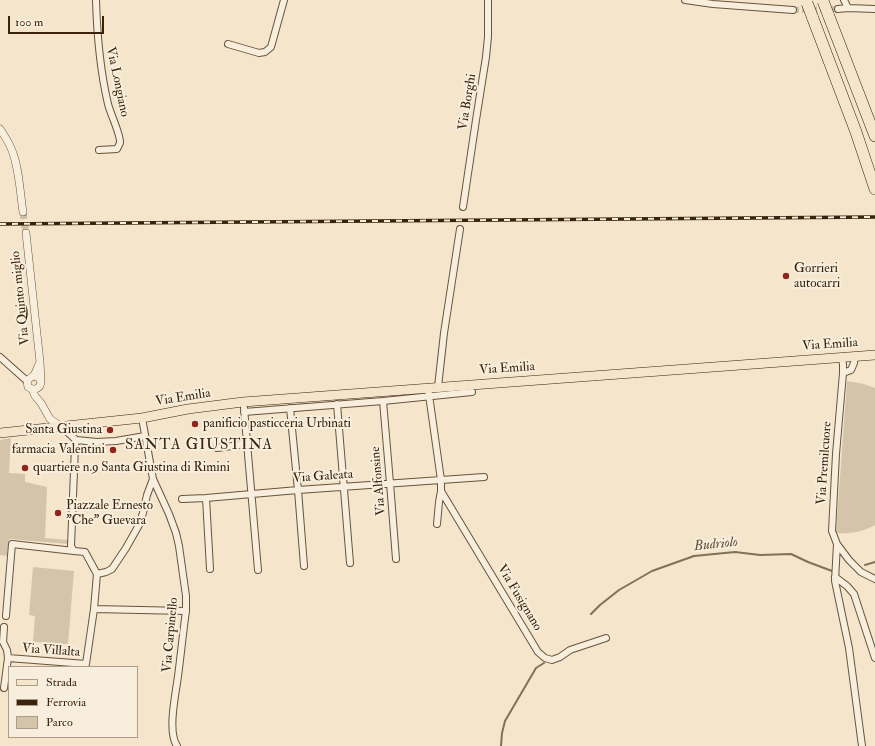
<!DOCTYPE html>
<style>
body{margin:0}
#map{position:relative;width:875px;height:746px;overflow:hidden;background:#f4e5cb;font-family:"IM FELL Double Pica",serif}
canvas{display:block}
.legend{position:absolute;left:8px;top:666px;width:130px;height:72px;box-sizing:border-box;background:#f8eedd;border:1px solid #ac9d89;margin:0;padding:5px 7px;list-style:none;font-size:12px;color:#3a230b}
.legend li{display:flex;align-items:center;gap:8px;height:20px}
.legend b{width:20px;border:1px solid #ac9d89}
.scale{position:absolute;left:8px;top:16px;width:96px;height:18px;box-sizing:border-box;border:2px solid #3a230b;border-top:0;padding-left:5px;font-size:12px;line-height:14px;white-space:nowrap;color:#3a230b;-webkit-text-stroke:3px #f8eedd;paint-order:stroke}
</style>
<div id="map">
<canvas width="875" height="746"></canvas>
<ul class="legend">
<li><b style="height:5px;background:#f4e5cb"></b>Strada</li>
<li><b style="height:5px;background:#3a230b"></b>Ferrovia</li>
<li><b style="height:11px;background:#d4c4aa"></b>Parco</li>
</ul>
<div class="scale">100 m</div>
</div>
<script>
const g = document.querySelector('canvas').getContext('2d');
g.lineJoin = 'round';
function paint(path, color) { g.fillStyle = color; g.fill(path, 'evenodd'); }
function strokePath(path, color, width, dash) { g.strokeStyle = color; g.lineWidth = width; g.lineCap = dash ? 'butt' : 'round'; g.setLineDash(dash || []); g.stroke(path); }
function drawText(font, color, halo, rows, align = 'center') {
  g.font = font + ' "IM FELL Double Pica",serif'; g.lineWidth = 4; g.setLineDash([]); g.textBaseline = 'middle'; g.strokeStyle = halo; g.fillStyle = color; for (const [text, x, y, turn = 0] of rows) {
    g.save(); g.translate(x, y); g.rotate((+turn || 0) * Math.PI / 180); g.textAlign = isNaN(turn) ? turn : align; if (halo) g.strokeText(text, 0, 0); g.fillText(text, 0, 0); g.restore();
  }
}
paint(new Path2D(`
 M847 381 864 384 875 388V525C863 532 850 534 836 533Z
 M11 438 9 473 25 474V482L47 487 45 538 68 540V544L9 539 7 556 0 555V440Z
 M33 567 74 571 68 644 33 642 35 616 29 615Z`), '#d4c4aa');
strokePath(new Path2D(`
 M865 565 875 562
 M591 614 600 605 619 590 652 571 694 556 735 552 760 555 791 554 808 562 832 571
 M501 746 502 733 505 721 536 668 544 663`), '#847057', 2);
strokePath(new Path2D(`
 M793 10 838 9`), '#cfbea5', 6, [6, 3]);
strokePath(new Path2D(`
 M23 212 26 233`), '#cfbea5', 7, [7, 3.5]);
const minor = new Path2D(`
 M96 0C97 35 100 70 108 104 110 113 121 135 120 143 119 145 118 147 117 149L99 150
 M685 0 713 4 793 10
 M844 0 848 8
 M838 9 848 8 875 9
 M228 44 259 53 265 52 271 47 284 0
 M463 207 476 120 486 57 488 37V0
 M855 356 854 363 851 370 843 373 836 454 832 531 837 544 835 581 849 648 862 746
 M0 357 27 381
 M841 357 843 364V373
 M438 387 444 333 460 229
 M428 388 441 480V491L538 652 545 658 552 660 560 657 570 650 606 638
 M383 401 390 483 396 559
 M337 404 350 563
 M244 408 258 570
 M290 408 298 490 304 566
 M244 412 383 401 472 392
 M142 418 153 479 169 514 176 533 179 546 186 596V611C183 632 181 654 178 676 176 693 167 731 177 746
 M62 427 76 440 97 442 116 441 145 436
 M76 440 75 446 71 546 74 551 85 552 97 574
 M217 448 247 444
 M206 498 210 569
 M182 499 206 498 298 490 484 477
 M437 524 439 502 441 491
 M837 544 849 560 861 572 875 579
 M97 574 106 572 112 569 126 548 139 525 143 513 147 495 153 479
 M835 577 847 586 854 594 875 658
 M94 609 186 611
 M6 616 12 544 74 551
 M4 627 3 642 7 650 8 658
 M4 688 8 658 86 664 94 609 97 574`);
const tertiary = new Path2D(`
 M0 129C4 135 8 141 11 148 19 166 20 192 23 212
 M26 233 40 362 41 381
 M33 376C47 377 40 395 28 387 26 378 29 380 34 375 36 372 37 368 39 364
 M32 389 35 396 41 403 50 419 62 427`);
const primary = new Path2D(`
 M0 433 142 418 188 409 243 402 875 355`);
const motorway = new Path2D(`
 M828 14 875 136
 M812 16 856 132 875 189`);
strokePath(minor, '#68543b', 8);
strokePath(tertiary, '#68543b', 8);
strokePath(primary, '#3a230b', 10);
strokePath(motorway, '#3a230b', 12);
strokePath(minor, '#f8eedd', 6);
strokePath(tertiary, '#f8eedd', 7);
strokePath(primary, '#f4e5cb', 9);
strokePath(motorway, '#f4e5cb', 11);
const rail = new Path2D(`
 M0 224 875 217`);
strokePath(rail, '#3a230b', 3.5);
strokePath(rail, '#f8eedd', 2, [6]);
const motorwayBridge = new Path2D(`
 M823 1 828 14
 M807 3 812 16`);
strokePath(motorwayBridge, '#3a230b', 12, []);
strokePath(motorwayBridge, '#f4e5cb', 11);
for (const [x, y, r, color] of [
 [786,276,4,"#8f2418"],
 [195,424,4,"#8f2418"],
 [110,430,4,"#8f2418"],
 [113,450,4,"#8f2418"],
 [25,468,4,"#8f2418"],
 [58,513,4,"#8f2418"]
]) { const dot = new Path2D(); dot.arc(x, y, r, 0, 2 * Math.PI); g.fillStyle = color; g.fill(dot); strokePath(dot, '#f8eedd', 1.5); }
drawText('13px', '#3a230b', '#f8eedd', [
 ["Via Longiano",117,82,78],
 ["Via Borghi",468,102,-81],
 ["Via Quinto miglio",21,298,-96],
 ["Via Emilia",830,345,-4],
 ["Via Emilia",507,369,-4],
 ["Via Emilia",183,398,-9],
 ["Via Premilcuore",825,463,-86],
 ["Via Galeata",323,477,-4],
 ["Via Alfonsine",379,481,-95],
 ["Via Fusignano",519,598,59],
 ["Via Carpinello",171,635,-85],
 ["Via Villalta",51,651,4]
]);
drawText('13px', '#3a230b', '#f8eedd', [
 ["Gorrieri",794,269],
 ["autocarri",794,284],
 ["panificio pasticceria Urbinati",203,424],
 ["Santa Giustina",102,430,"right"],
 ["farmacia Valentini",105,450,"right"],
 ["quartiere n.9 Santa Giustina di Rimini",33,468],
 ["Piazzale Ernesto",66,506],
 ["\"Che\" Guevara",66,521]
], 'left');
drawText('italic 14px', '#655037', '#f8eedd', [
 ["Budriolo",716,545,-6]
]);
g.letterSpacing = '1px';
drawText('15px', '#3a230b', '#f8eedd', [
 ["SANTA GIUSTINA",199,446]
]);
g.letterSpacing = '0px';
</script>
